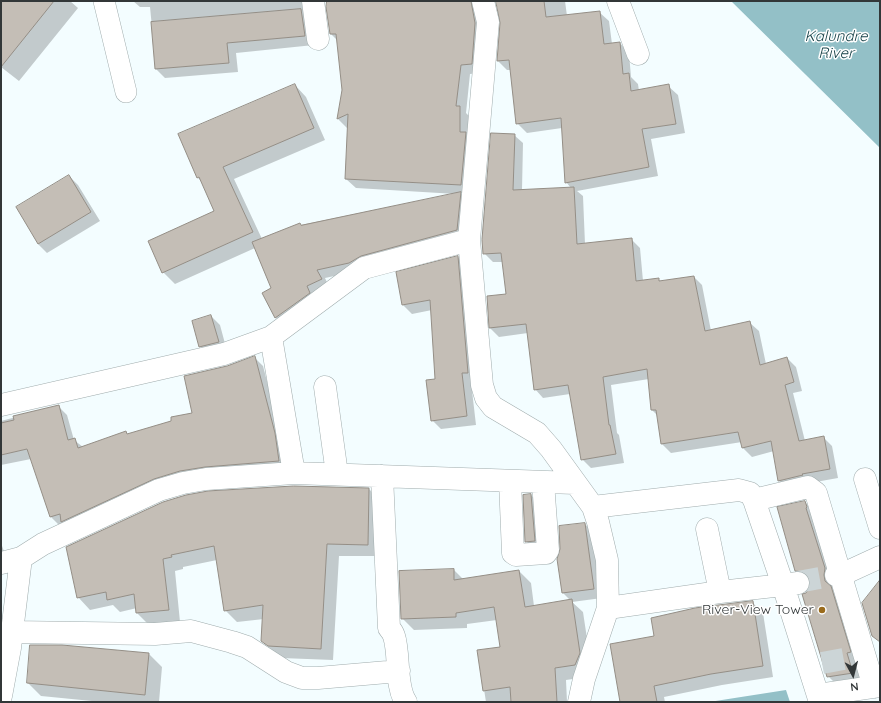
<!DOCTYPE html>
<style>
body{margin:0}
#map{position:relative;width:881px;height:703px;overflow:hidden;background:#f3fdff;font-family:Quicksand,sans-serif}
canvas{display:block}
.frame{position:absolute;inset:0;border:2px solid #323738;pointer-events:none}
.north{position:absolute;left:833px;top:655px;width:40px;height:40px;-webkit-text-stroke:3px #fff;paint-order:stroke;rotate:173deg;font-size:11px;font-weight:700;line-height:16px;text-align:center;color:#323738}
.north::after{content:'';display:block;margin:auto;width:14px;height:18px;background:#323738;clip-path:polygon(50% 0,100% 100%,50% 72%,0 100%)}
</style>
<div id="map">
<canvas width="881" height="703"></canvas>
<div class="frame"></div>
<div class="north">N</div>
</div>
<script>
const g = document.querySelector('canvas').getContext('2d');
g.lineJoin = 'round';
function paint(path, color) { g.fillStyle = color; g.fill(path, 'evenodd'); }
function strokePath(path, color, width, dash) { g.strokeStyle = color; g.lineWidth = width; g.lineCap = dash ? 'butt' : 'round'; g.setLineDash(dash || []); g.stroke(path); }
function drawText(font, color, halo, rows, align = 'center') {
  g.font = font + ' Quicksand,sans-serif'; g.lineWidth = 3; g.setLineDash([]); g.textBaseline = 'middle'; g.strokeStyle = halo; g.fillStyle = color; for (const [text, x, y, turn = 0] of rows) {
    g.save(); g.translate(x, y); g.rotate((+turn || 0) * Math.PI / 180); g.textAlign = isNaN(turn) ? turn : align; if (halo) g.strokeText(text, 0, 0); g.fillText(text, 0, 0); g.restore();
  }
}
paint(new Path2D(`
 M731 1H880V148Z
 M786 690 790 702H709Z`), '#93c0c7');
paint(new Path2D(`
 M1 1H70L78 8 19 81 1 67Z
 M133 1H314V45L236 53 238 72 165 78 156 69 150 7H140Z
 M327 1H484L481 73 470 74 466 113 469 116 470 194 461 193 468 201 465 238 358 271 325 278 329 287 284 326 276 318 263 294 272 289 255 248 175 284 163 272 216 211 202 182 198 178 295 85 306 97 325 140 234 179 262 239 302 226 456 194 356 188 346 179 349 127 347 128 338 119 343 90 338 41 331 34Z
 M497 1H565L567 16 599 12 609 21 612 44 620 43 629 53 631 77 638 84 639 91 668 86 678 95 685 133 651 139 658 176 577 191 583 196 585 244 631 239 640 248 643 281 658 279 661 282 694 277 702 285 711 331 750 323 759 331 766 364 787 358 796 367 802 391 793 393 805 441 823 437 832 446 838 478 810 483 788 490 779 481 774 451 752 457 743 448 742 442 671 453 662 444 658 416 652 410 649 379 611 385 617 433 619 435 624 463 591 468 582 459 570 394 543 398 535 389 528 333 499 337 490 328 488 297 508 295 503 262H493L484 253 514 135 523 143 522 190 571 188 566 182 562 128 527 133 517 123 511 70H507L498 61 501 23Z
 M69 176 78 185 100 221 47 253 38 244Z
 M458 257 466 266 471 382 476 425 441 429 432 420 436 380 432 310 412 314 403 305Z
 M211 316 220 325 227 351 209 355 200 346Z
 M254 357 263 366 283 442 288 470 215 475 60 526 51 517 31 459 1 465V421L58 406 67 415 74 440 83 447 125 432 128 435 193 414 227 367Z
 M369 489 381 501 380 556H339L333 660 281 658 275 653 262 641 264 619 237 622 225 610 217 560 183 567V569L175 571 180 622 149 625 137 613V608L120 612 113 605 90 610 78 597 68 547Z
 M531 495 540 504 543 550H535L526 541Z
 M805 502 818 515 865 686 841 689 828 676 807 593 810 588 811 584 796 570Z
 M585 524 594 533 602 598 572 602 583 612 591 665 587 677 566 680 567 702H486L478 651 501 647 497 620 467 624V628L414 630 402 618 454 570 464 580 519 571 531 583 534 606 571 601 563 593Z
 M1 543 7 560 1 563Z
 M752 602 763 613 773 677 722 685 664 697 665 702H621L656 637Z
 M31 646H62L149 654 162 667 159 702H102L41 696 28 683Z`), '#0003');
const building = new Path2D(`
 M1 1H54L1 67Z
 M327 1H471L475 23 472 64 461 65 456 106H460V132H466L461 185 345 179 348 114 337 119 342 90 336 34H330L326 7Z
 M496 1H544L546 17 600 11 604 44 620 42 623 74 629 73 631 91 669 84 676 124 642 129 649 167 565 183 561 118 516 124 509 60 497 61 500 23Z
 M301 9 305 36 227 43 229 63 155 69 151 22Z
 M295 84 314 128 223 167 253 232 162 273 148 241 214 211 199 177 197 178 178 134Z
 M491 133 515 134 513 190 574 187 577 244 632 238 636 281 659 278V281L694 276 705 331 750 321 760 365 787 357 794 382 785 385 799 441 824 436 830 469 802 474 803 475 778 481 771 441 742 448 738 432 661 444 656 410H651L647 369 603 377 609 425H610L616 454 581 460 568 385 534 390 526 324 489 328 487 296 506 294 501 253 483 254 482 240Z
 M69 175 91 212 38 244 16 207Z
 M461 192 457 230 361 256 349 263 317 270 322 279 307 286 310 293 275 318 262 293 271 288 252 242 300 223 301 225Z
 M458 256 468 373H462L467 416 431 421 426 380 435 379 430 300 402 305 396 272Z
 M211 315 219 342 199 347 192 321Z
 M255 356 275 433 279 461 205 467 180 471 154 479 61 522 60 514 50 517 27 449 1 455V423L14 420 13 416 59 405 68 440 75 438 78 448 126 431 127 434 171 421V417L192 413 184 376 227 366Z
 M294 486 369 488 368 545 327 544 321 649 268 646 261 641 263 605 224 611 214 546 171 555 172 557 163 559 169 610 136 613 134 594 107 600 106 592 77 598 66 547 163 502 186 495 208 491Z
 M531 494 535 541 525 542 523 495Z
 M805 501 807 507 806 508 825 568 824 575 825 581 831 586 851 652 847 653 853 673 827 677 802 594 806 593 809 588 810 581 808 575 803 572 795 571 777 507Z
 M585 523 594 589 562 593 557 559 560 549 559 526Z
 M454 569V580L519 570 525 607 572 599 580 653 575 665 555 668 557 702H511L510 687 483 691 477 650 500 647 494 607 456 613V617L401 619 399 571Z
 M880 580V642L872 636 862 603Z
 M753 601 763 666 711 674 654 686 657 702H620L610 644 654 636 651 618 695 608Z
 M30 645H62L149 653 145 695 27 683Z`);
paint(building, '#c4beb6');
strokePath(building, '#948e86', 1);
strokePath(new Path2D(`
 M798 582 836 575
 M822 663 849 658`), '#ccd5d7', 22, [22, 11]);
const pedestrian = new Path2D(`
 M104 1 126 92`);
const minor = new Path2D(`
 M313 1 318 39
 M483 1 488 22 469 240 482 385 486 398 493 407 537 433 551 449 593 507 598 522 607 560 608 608 584 679 579 702
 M618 1 638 54
 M271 337 294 473
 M325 387 337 474
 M1 405 224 354 271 337 364 268 469 240
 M382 476 389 628C391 630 393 633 394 636 400 654 395 687 406 702
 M865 479 880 528
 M510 481 513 553 516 555 546 553 548 550 543 482
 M754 500 808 487 816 493 874 687
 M593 507 739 490 750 493 754 500 783 585 798 583
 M707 529 720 592
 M1 563 21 558 43 544 159 490 183 483 206 479 294 473 575 483
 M836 575H841L880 557
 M608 608 720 592 783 585 820 702
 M12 632 155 634 191 631 232 642 247 647 286 672 302 678H318L399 671
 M818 695 880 686
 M1 696 10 648 21 558`);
strokePath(pedestrian, '#a0acad', 22);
strokePath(minor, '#a0acad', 23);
strokePath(pedestrian, '#fff', 21);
strokePath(minor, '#fff', 22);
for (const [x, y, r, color] of [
 [822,610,4,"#9a6b1c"]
]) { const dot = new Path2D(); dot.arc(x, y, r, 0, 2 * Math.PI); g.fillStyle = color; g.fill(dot); strokePath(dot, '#fff', 1.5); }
drawText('14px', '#323738', '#fff', [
 ["River-View Tower",814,610]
], 'right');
drawText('italic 15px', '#194349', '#fff', [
 ["Kalundre",836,36],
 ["River",836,53]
]);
</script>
